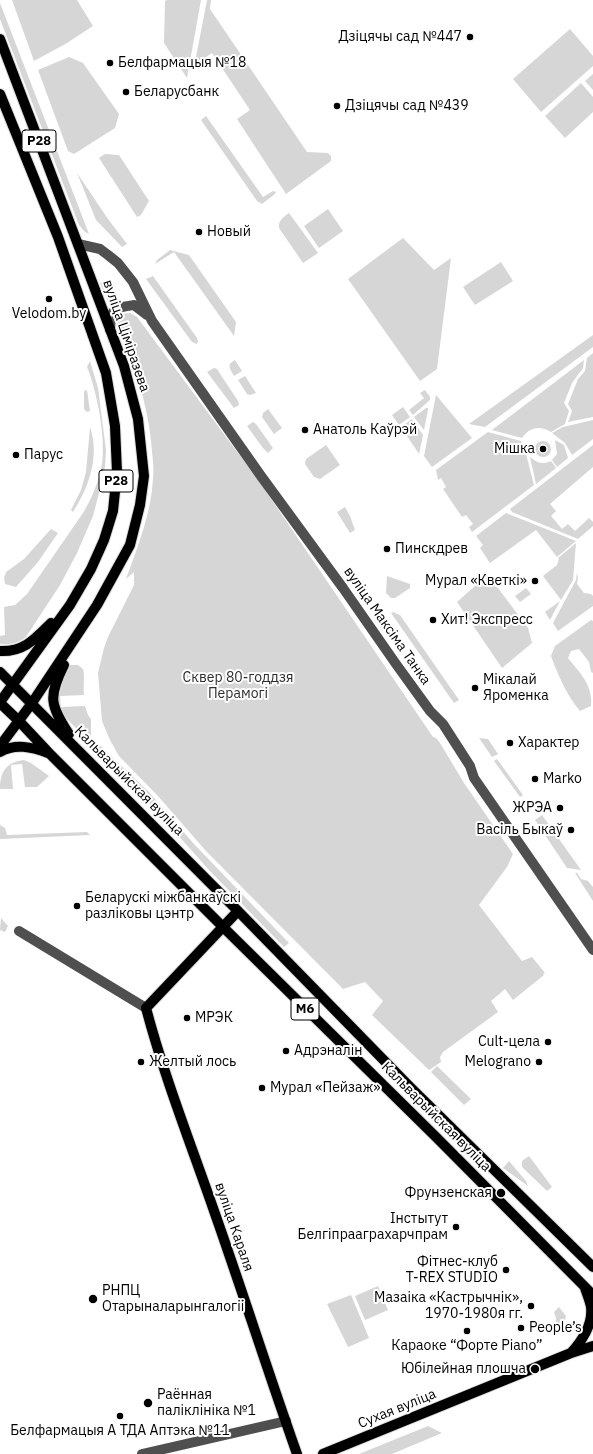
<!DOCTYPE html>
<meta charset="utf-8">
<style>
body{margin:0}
canvas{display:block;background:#fff}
</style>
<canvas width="593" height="1454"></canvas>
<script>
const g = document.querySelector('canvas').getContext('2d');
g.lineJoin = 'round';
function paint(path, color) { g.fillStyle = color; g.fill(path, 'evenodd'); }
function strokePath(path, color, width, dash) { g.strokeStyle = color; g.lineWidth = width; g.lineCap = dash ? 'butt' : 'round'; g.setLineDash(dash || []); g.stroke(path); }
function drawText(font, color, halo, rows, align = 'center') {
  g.font = font + ' "IBM Plex Sans",sans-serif'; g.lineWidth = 4; g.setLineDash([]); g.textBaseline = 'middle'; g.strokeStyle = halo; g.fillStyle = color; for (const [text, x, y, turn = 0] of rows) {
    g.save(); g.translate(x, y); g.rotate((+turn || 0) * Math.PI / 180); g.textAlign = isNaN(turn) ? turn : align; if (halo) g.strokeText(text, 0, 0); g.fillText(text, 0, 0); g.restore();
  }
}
paint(new Path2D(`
 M12 0H77L93 26 67 43 34 61Z
 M167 0H201L187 78 164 43 165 1Z
 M207 0H211L210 9 307 152 328 153 331 156V161L286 194 237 119 250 110 212 53 199 62 196 57Z
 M0 3 89 234 85 232 79 225 0 19Z
 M570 29 593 56V66L541 112 513 79Z
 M69 57 83 63 119 114 115 128 74 154 68 151 38 70Z
 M593 74V90L585 81Z
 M581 83 593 97V112L565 138 545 116Z
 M206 116 263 197 273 191 276 192 275 194 262 204 257 201 201 120Z
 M105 154 119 155 149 201 141 215 137 217 99 158Z
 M77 173 108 219 127 244 122 247 96 220Z
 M328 209 343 231 319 248 304 226Z
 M289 213 318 253 303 263 279 228C278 221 283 217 289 213Z
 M403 238 434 270 451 258 437 369 420 381 348 279Z
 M170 250 189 255 236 322 234 336 174 252 155 264 157 260Z
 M501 262 513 281 475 305 463 287Z
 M153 276 197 338 198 341 197 344 192 342 146 279Z
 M106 281 115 304 110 306 100 283Z
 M120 313 121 314 130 313 137 317 261 484 433 737 436 738 440 743 464 783 513 854 507 867 479 905 522 961 532 957 545 973 543 974 544 975 513 1000 505 989 491 1001 498 1012 443 1052 440 1057 441 1062 429 1070 372 1015 383 1001 365 982 343 989 206 851 157 795 119 756 110 740 102 721 98 673 104 648 108 637 134 585V572L126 579C138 546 151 514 153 479 154 470 153 461 152 452 149 404 133 361 114 317Z
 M593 335V347L485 427 469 424Z
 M593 353V417L568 422 572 411 568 404 578 379 585 371 587 358Z
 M235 360 242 371 234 376C230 368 226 365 235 360Z
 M584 360 583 368 572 383 564 403 569 411 565 424 551 432C540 425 529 427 522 438L492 430Z
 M90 361 98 388 106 450 105 467 99 493 93 516 77 553 60 585 26 637C18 643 10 645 0 644V636L5 635 4 607 15 605 27 594 83 513C92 498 99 481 102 464 106 438 97 391 87 367Z
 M214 368 217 369 238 401 239 405 234 408 207 372Z
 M245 376 256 393 250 395 247 394 238 380Z
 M87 390 90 411 87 412 84 409V391Z
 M425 390 430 397V400L413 415 409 410 424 398 420 393Z
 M436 395 472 438 432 467 424 456Z
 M403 407 410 417 399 425 392 415Z
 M426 408H428V410L424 430 414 417Z
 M268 409 282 428 274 434 262 417 263 413Z
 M412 419 423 435 419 454 401 427Z
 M593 420V439L572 455 565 443 552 433 563 427Z
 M253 422 256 424 273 448 268 453 263 448 247 426Z
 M90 427C100 456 89 487 73 512L71 510 81 490 86 472Z
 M488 432 521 441 526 454 534 485 472 532 469 527 473 524 466 515 462 517 443 489 446 487 441 478 438 480 436 470Z
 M555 440 564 445 568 458 557 467 552 460 557 454Z
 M535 449a8 8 0 1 1 16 0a8 8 0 1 1-16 0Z
 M326 445 340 465 320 479 314 477 305 464 306 459Z
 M593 445V467L550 504 556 511 551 516 562 529 568 524 575 531 589 518 593 522V526L578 539 512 512 510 509Z
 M530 457C537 463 543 465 551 461L556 468 536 484Z
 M345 507 350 516 355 530 350 533 337 512Z
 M506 513 576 541 557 557 536 530 490 563 480 548 483 545 476 536Z
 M51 529 58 533 38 562 16 587 5 584 4 578 6 572 24 559Z
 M576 543 573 580 561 600 543 576 557 565 559 559 558 558Z
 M577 573 578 577 577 584 584 593 591 594 593 596V606L558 631 553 623 576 580Z
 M387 576 410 584V588L395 598H391L386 593Z
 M483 579 498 588 528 628 532 643 502 668 457 602Z
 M526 588 531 594 520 602 515 596Z
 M560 601 550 620 545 612Z
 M393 612 400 615 459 700 454 703 391 613Z
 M591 620 593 621V673L591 672 589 662 579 649 571 651 568 658C580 673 593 685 591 706L580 711C567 696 558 675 551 656L555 646Z
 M70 665H78L83 669C85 678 83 685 84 695L60 696 61 707 85 706 88 715 91 719V737L148 791 194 844 289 943 284 947 208 869 145 798 62 714C54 696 60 681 70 665Z
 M479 738 488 739 498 754 492 757Z
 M497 759 523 795 520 797 494 761Z
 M24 760 31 763 49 776 37 787H25L22 764 11 765 13 789H0C0 772 6 762 24 760Z
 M542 815 581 870 567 868 535 820Z
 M0 825 5 828 7 835 87 832 90 835 0 839Z
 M575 873H577L581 879 588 881 593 887V901Z
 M1 918 8 926 5 932 0 930Z
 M437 1066 471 1099 464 1105 431 1072Z
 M529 1156 552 1187 547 1191 522 1167V1161Z
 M509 1161 526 1181 528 1186 503 1168Z
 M378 1286 388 1310 365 1320 355 1296Z
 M351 1295 369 1338 348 1347 327 1304Z
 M559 1307 566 1316 563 1328 555 1332 556 1318 554 1312Z
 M428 1426 442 1433 392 1454H359Z`), '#d6d6d6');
const major = new Path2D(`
 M0 39 124 366 138 419 144 476 140 505 130 545 97 605 32 703 0 746
 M0 94 58 237 106 373 115 426 117 472 113 511 104 540 91 569 70 605 0 702
 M0 651C24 652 35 639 51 623
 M64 665C48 697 50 705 69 734
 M0 672 238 911 410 1087 593 1267
 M0 703 19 721 49 753 223 927 436 1137 593 1295
 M0 752C15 743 32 747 48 753
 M238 911 146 1008C164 1076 190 1142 213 1208 242 1290 268 1372 297 1454
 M571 1353C582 1341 593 1324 591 1307 590 1301 587 1294 585 1288
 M323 1454 571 1353 593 1346`);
strokePath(major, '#dbdbdb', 12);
strokePath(new Path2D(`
 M78 244 100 249 108 255 118 263 133 282 152 321 261 476 343 588 396 664 430 711 443 724 470 766 474 778 593 950
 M110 330C111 308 113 308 134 305L147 315
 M19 931 146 1008
 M142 1454 286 1421`), '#4f4f4f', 10);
strokePath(major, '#000', 10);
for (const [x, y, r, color] of [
 [470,37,4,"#000"],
 [110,63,4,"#000"],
 [126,92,4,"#000"],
 [337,106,4,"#000"],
 [199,232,4,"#000"],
 [49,299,4,"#000"],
 [305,430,4,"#000"],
 [543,449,4,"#000"],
 [16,455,4,"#000"],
 [387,549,4,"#000"],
 [535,581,4,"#000"],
 [433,620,4,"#000"],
 [475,688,4,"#000"],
 [510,743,4,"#000"],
 [535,779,4,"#000"],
 [560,808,4,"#000"],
 [571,830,4,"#000"],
 [77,906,4,"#000"],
 [187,1018,4,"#000"],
 [548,1042,4,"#000"],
 [286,1051,4,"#000"],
 [141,1062,4,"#000"],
 [539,1062,4,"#000"],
 [262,1088,4,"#000"],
 [501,1193,5,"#000"],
 [456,1227,4,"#000"],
 [506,1270,4,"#000"],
 [93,1299,5,"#000"],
 [531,1306,4,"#000"],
 [521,1328,4,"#000"],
 [467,1331,4,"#000"],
 [535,1369,5,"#000"],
 [148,1403,5,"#000"],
 [120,1416,4,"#000"]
]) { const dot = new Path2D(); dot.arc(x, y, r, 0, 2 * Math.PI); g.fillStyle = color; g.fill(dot); strokePath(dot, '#fff', 1.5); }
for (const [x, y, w] of [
 [39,141,34],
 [116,481,34],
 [305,1009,28]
]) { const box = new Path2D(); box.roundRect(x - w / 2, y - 11, w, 22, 3); g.fillStyle = '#fff'; g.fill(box); strokePath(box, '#000', 1); }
drawText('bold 13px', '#000', null, [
 ["Р28",39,141],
 ["Р28",116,481],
 ["М6",305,1009]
]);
drawText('14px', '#000', '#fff', [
 ["Дзіцячы сад №447",462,37,"right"],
 ["Белфармацыя №18",118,63],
 ["Беларусбанк",134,92],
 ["Дзіцячы сад №439",345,106],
 ["Новый",207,232],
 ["Velodom.by",49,314,"center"],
 ["Анатоль Каўрэй",313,430],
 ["Мішка",535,449,"right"],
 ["Парус",24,455],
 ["Пинскдрев",395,549],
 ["Мурал «Кветкі»",527,581,"right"],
 ["Хит! Экспресс",441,620],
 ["Мікалай",483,680],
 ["Яроменка",483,696],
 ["Характер",518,743],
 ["Marko",543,779],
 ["ЖРЭА",552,808,"right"],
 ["Васіль Быкаў",563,830,"right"],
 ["Беларускі міжбанкаўскі",85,898],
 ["разліковы цэнтр",85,914],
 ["МРЭК",195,1018],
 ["Cult-цела",540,1042,"right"],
 ["Адрэналін",294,1051],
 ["Желтый лось",149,1062],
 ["Melograno",531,1062,"right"],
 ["Мурал «Пейзаж»",270,1088],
 ["Фрунзенская",492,1193,"right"],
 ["Інстытут",448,1219,"right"],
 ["Белгіпрааграхарчпрам",448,1235,"right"],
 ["Фітнес-клуб",498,1262,"right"],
 ["T-REX STUDIO",498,1278,"right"],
 ["РНПЦ",102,1291],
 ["Отарыналарынгалогіі",102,1307],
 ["Мазаіка «Кастрычнік»,",523,1298,"right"],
 ["1970-1980я гг.",523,1314,"right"],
 ["People’s",529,1328],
 ["Караоке “Форте Piano”",467,1346,"center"],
 ["Юбілейная плошча",526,1369,"right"],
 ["Раённая",157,1395],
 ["паліклініка №1",157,1411],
 ["Белфармацыя А ТДА Аптэка №11",120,1431,"center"]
], 'left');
drawText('14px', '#000', '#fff', [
 ["вуліца Ціміразева",126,336,71],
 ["вуліца Максіма Танка",387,626,55],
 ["Кальварыйская вуліца",129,781,45],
 ["Кальварыйская вуліца",436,1117,45],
 ["вуліца Караля",234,1227,71],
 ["Сухая вуліца",397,1409,-22]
]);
drawText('14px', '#2d2d2d', '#fff', [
 ["Сквер 80-годдзя",238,678],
 ["Перамогі",238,694]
]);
</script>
